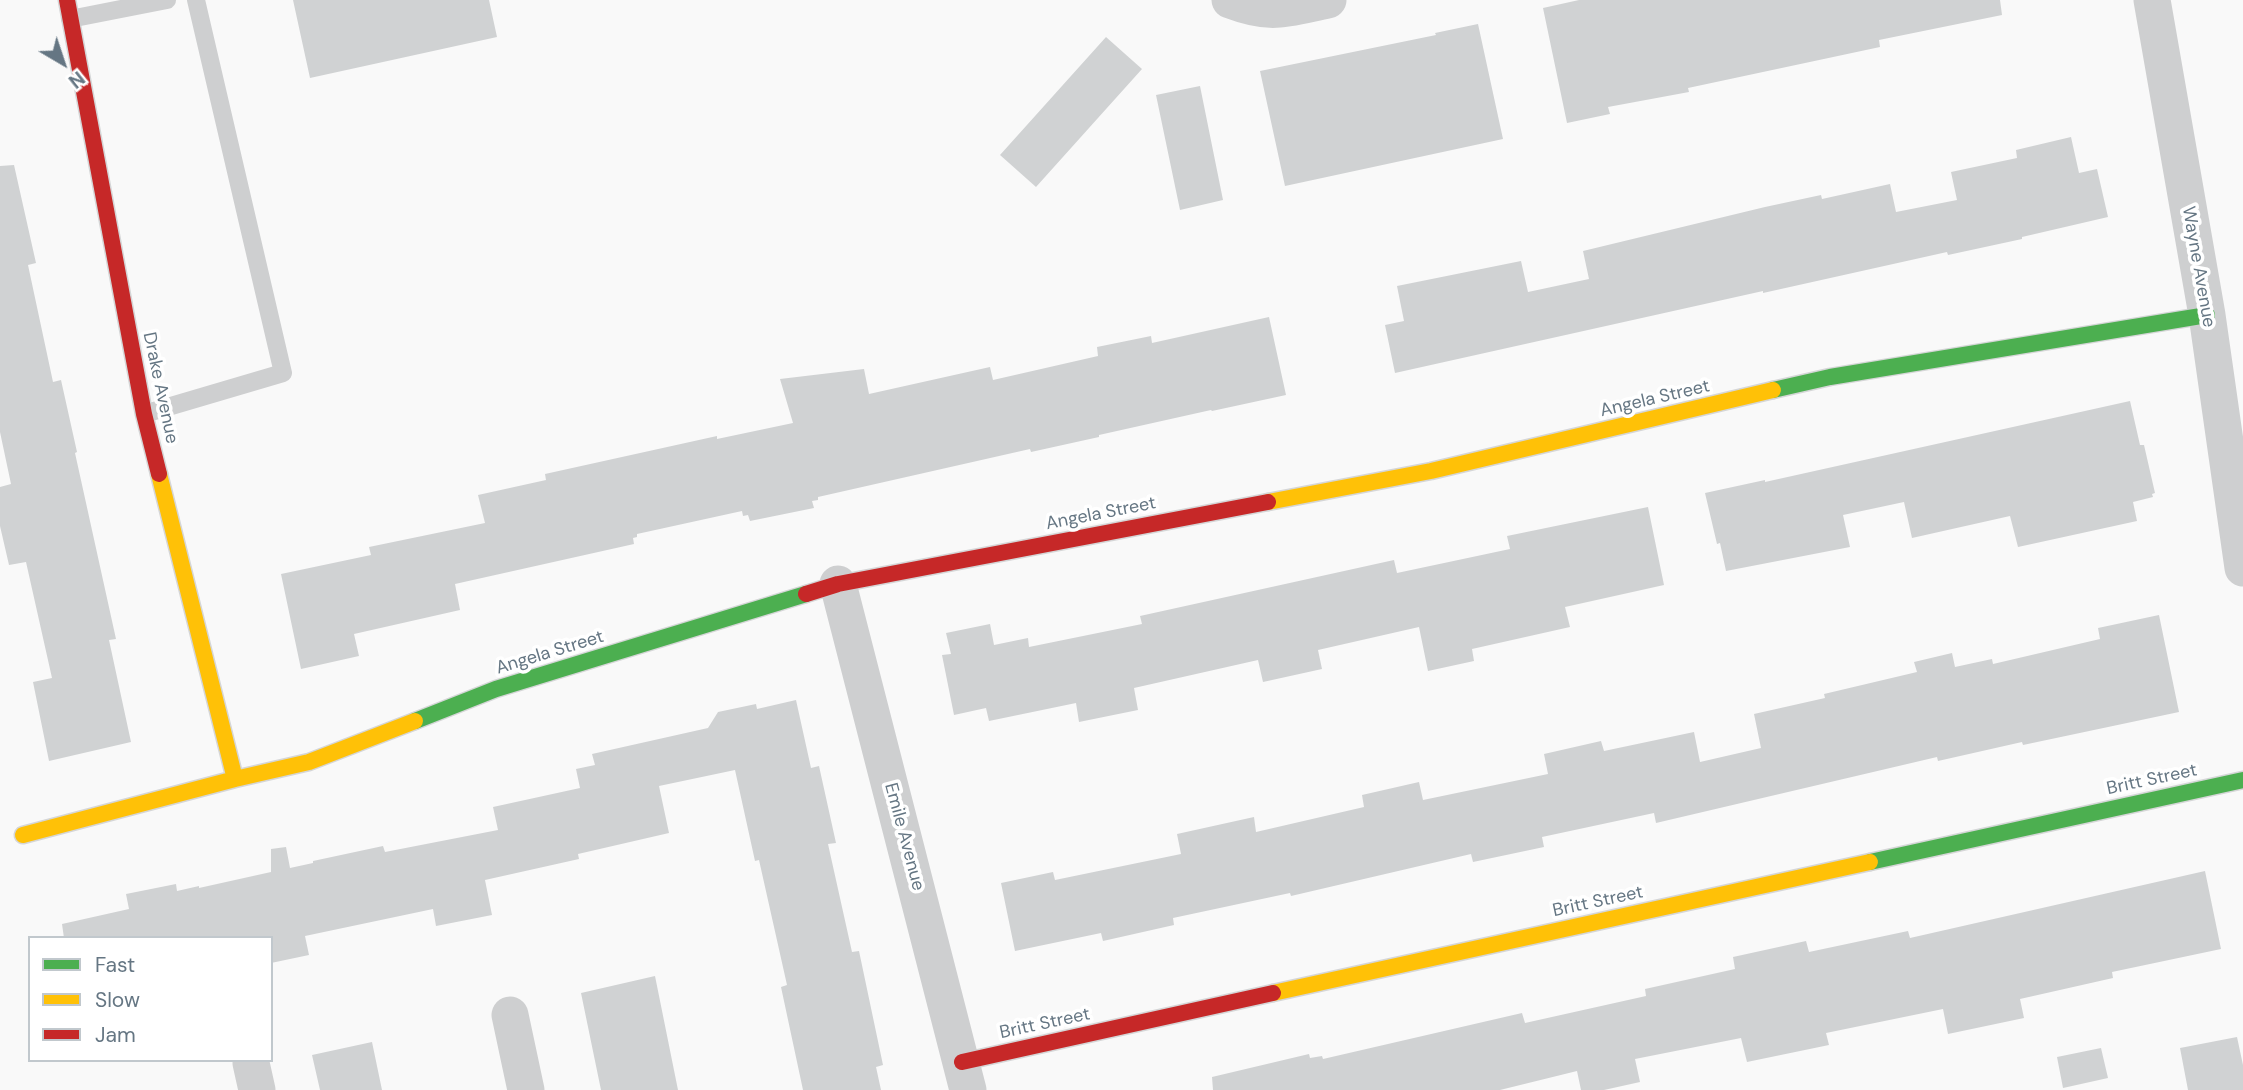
<!DOCTYPE html>
<style>
body{margin:0}
#map{position:relative;width:2243px;height:1090px;overflow:hidden;background:#f9f9f9;font-family:"DM Sans",sans-serif}
canvas{display:block}
.legend{position:absolute;left:28px;top:936px;width:245px;height:126px;box-sizing:border-box;background:#fff;border:2px solid #c1c8cd;margin:0;padding:9px 12px;list-style:none;font-size:21px;color:#657683}
.legend li{display:flex;align-items:center;gap:14px;height:35px}
.legend b{width:35px;border:2px solid #c1c8cd}
.north{position:absolute;left:28px;top:28px;width:70px;height:70px;-webkit-text-stroke:5px #fff;paint-order:stroke;rotate:141deg;font-size:19px;font-weight:700;line-height:28px;text-align:center;color:#657683}
.north::after{content:'';display:block;margin:auto;width:24px;height:32px;background:#657683;clip-path:polygon(50% 0,100% 100%,50% 72%,0 100%)}
</style>
<div id="map">
<canvas width="2243" height="1090"></canvas>
<ul class="legend">
<li><b style="height:9px;background:#4caf50"></b>Fast</li>
<li><b style="height:9px;background:#ffc107"></b>Slow</li>
<li><b style="height:9px;background:#c62828"></b>Jam</li>
</ul>
<div class="north">N</div>
</div>
<script>
const g = document.querySelector('canvas').getContext('2d');
g.lineJoin = 'round';
function paint(path, color) { g.fillStyle = color; g.fill(path, 'evenodd'); }
function strokePath(path, color, width, dash) { g.strokeStyle = color; g.lineWidth = width; g.lineCap = dash ? 'butt' : 'round'; g.setLineDash(dash || []); g.stroke(path); }
function drawText(font, color, halo, rows, align = 'center') {
  g.font = font + ' "DM Sans",sans-serif'; g.lineWidth = 7; g.setLineDash([]); g.textBaseline = 'middle'; g.strokeStyle = halo; g.fillStyle = color; for (const [text, x, y, turn = 0] of rows) {
    g.save(); g.translate(x, y); g.rotate((+turn || 0) * Math.PI / 180); g.textAlign = isNaN(turn) ? turn : align; if (halo) g.strokeText(text, 0, 0); g.fillText(text, 0, 0); g.restore();
  }
}
paint(new Path2D(`
 M293 0H489L497 37 310 78Z
 M1579 0H2000L2002 15 1879 40 1880 47 1688 88 1689 92 1608 107 1610 114 1567 123 1543 8Z
 M1478 24 1503 139 1285 186 1260 71 1436 35 1435 33Z
 M1106 37 1142 69 1036 187 1000 155Z
 M1200 86 1223 200 1180 210 1156 95Z
 M2071 137 2079 173 2097 169 2108 217 2022 237V239L1948 255 1947 252 1763 293V291L1395 373 1385 325 1404 321 1397 286 1521 261 1528 292 1589 279 1583 251 1765 207 1821 195 1822 199 1890 184 1896 212 1957 200 1951 172 2017 158 2016 150Z
 M14 165 36 263 28 265 53 382 61 380 77 452 75 453 116 639 109 640 131 742 49 761 33 682 52 678 26 562 9 565 0 526V487L11 484 0 432V166Z
 M1269 317 1286 395 1212 411 1211 410 1099 435V437L1031 452 1030 449 818 497V500L812 501 814 508 750 521 748 515 743 516 742 511 637 534V537L633 538 634 544 455 584 460 610 354 634 359 656 301 669 281 574 371 555 369 547 485 523 478 495 546 480 545 474 717 436V439L793 423 780 379 864 369 869 394 990 367 993 380 1098 356 1097 347 1151 336 1152 343Z
 M2130 401 2140 445H2144L2155 493 2152 494 2153 497 2133 502 2137 521 2018 547 2010 516 1912 538 1904 502 1843 515 1850 547 1726 571 1720 543 1717 544 1705 493 1765 480V482Z
 M1648 507 1664 585 1565 607 1570 627 1472 649 1474 661 1428 671 1419 627 1318 650 1322 669 1263 682 1258 660 1134 688 1138 710 1079 722 1076 703 989 721 986 708 954 715 942 655 951 654 946 633 990 624 994 645 1028 638 1029 647 1142 624 1140 616 1394 560 1397 573 1510 549 1507 536Z
 M2159 615 2179 712 2023 745 2022 742 1938 761 1937 757 1656 823 1654 813 1542 837 1544 847 1473 862 1471 854 1291 896 1290 893 1173 918 1174 925 1103 941 1101 933 1015 951 1001 883 1053 872 1055 880 1181 854 1177 834 1254 817 1256 832 1364 807 1362 795 1419 782 1423 800 1548 774 1544 754 1601 741 1604 751 1694 732 1700 762 1761 748 1754 714 1825 698 1824 694 1917 672 1914 662 1952 653 1955 667 1992 659 1993 664 2100 639 2098 628Z
 M796 700 811 768 819 766 836 843 828 844 852 952 859 951 883 1065 876 1067 881 1090H803L781 987 787 985 759 860 755 861 735 770 659 786 669 833 578 854 579 859 485 880 492 915 436 926 433 909 305 936 309 955 271 963V938H64L62 924 129 909 126 894 176 884 177 891 199 886V888L271 872V849L286 847 290 868 313 863V861L383 846 385 852 498 830 493 807 580 788 576 769 595 765 592 754 708 728 718 712 756 704 757 709Z
 M2205 871 2221 949 2112 972 2113 978 2020 999 2024 1018 1948 1034 1943 1009 1826 1033 1829 1045 1747 1062 1741 1038 1635 1059 1640 1082 1604 1090H1581L1577 1071 1500 1090H1213L1212 1077 1309 1054 1310 1058 1322 1056 1323 1059 1522 1013 1525 1023 1646 996 1645 989 1735 969 1733 957 1806 941 1809 952 1908 931 1910 938Z
 M655 976 678 1090H601L581 993Z
 M2237 1037 2243 1065V1090H2188L2180 1048Z
 M372 1042 382 1090H320L312 1055Z
 M2101 1048 2108 1078 2063 1088 2057 1057Z`), '#d0d2d3');
const fast = new Path2D(`
 M1773 390 1830 377 2207 315
 M415 721 496 689 806 594
 M1870 862 2243 780`);
const slow = new Path2D(`
 M159 474 235 779
 M1268 502 1431 471 1773 390
 M23 835 235 779 309 762 415 721
 M1273 993 1870 862`);
const jam = new Path2D(`
 M67 0 144 414 159 474
 M806 594 838 584 1268 502
 M962 1062 1273 993`);
strokePath(fast, '#d5d6d7', 19);
strokePath(slow, '#d5d6d7', 19);
strokePath(jam, '#d5d6d7', 19);
strokePath(new Path2D(`
 M70 19 167 0
 M144 414 283 373 196 0`), '#cecfd0', 18);
strokePath(new Path2D(`
 M1230 0C1272 16 1285 9 1328 0
 M2152 0 2207 315 2243 568
 M838 584 968 1090
 M510 1015 526 1090
 M251 1063 257 1090`), '#cecfd0', 37);
strokePath(fast, '#4caf50', 16);
strokePath(slow, '#ffc107', 16);
strokePath(jam, '#c62828', 16);
drawText('18px', '#657683', '#fff', [
 ["Wayne Avenue",2198,267,80],
 ["Drake Avenue",160,388,78],
 ["Angela Street",1655,399,-13],
 ["Angela Street",1101,514,-11],
 ["Angela Street",550,653,-17],
 ["Britt Street",2152,780,-12],
 ["Emile Avenue",904,837,75],
 ["Britt Street",1598,902,-12],
 ["Britt Street",1045,1024,-12]
]);
</script>
